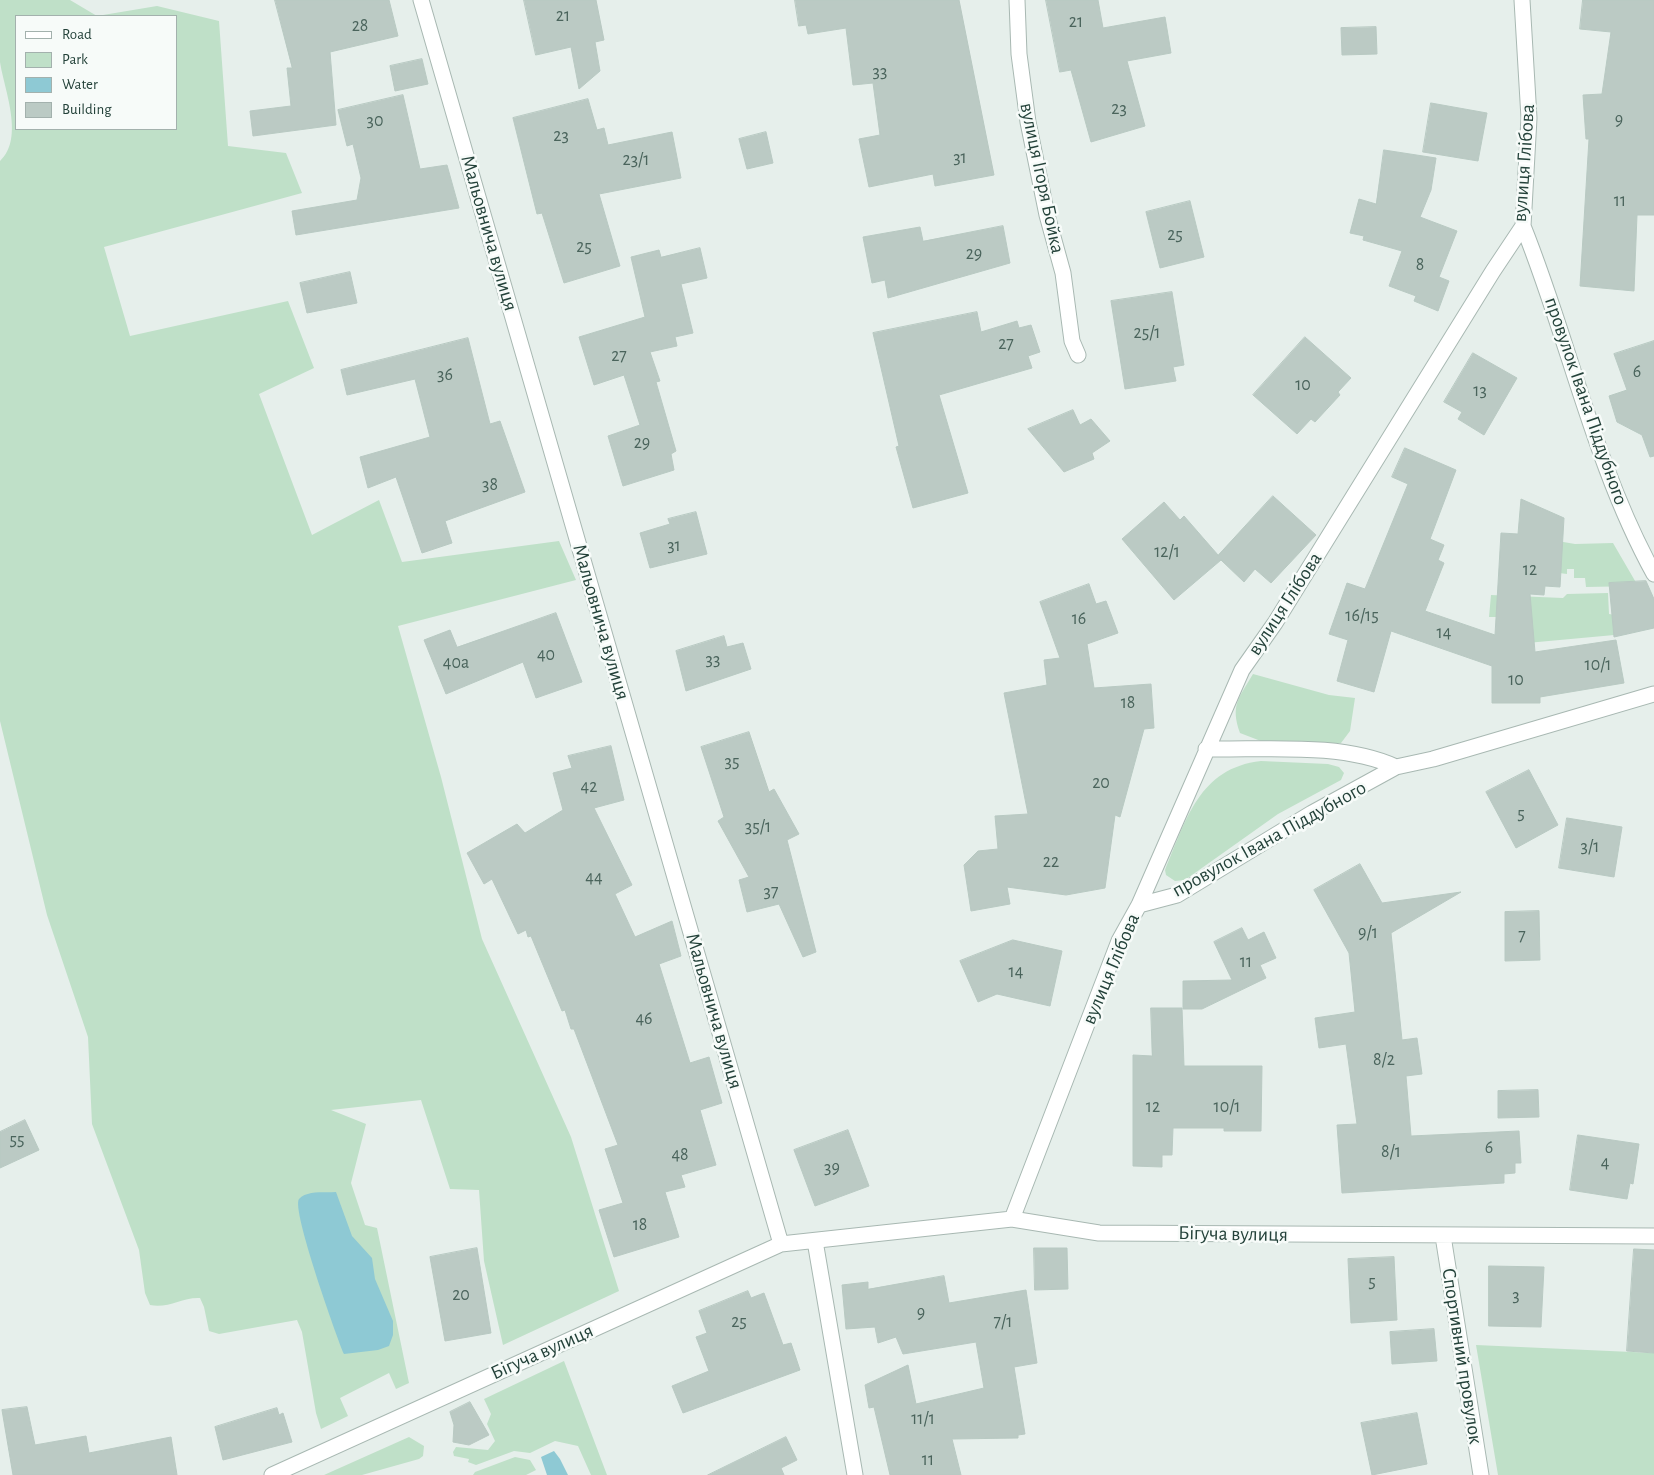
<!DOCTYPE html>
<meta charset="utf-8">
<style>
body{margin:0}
#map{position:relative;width:1654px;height:1475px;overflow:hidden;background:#e6efeb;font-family:"Alegreya Sans",sans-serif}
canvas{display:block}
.legend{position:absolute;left:15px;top:15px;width:162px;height:115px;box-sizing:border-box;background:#f7fbf9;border:1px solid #a3b1ad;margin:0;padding:6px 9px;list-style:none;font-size:15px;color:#24423a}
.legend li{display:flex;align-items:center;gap:10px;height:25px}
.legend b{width:25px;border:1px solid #a3b1ad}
</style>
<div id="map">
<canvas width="1654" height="1475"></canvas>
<ul class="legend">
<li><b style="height:6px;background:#fff"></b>Road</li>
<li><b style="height:14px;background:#bfe0c8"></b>Park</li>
<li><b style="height:14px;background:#8ec9d4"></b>Water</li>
<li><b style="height:14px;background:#bbcac4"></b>Building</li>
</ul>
</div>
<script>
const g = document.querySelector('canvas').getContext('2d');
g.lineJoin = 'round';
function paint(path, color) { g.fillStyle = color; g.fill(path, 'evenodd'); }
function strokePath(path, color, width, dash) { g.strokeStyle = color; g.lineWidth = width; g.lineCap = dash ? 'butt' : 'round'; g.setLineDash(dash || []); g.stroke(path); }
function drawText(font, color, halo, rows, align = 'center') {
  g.font = font + ' "Alegreya Sans",sans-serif'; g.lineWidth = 5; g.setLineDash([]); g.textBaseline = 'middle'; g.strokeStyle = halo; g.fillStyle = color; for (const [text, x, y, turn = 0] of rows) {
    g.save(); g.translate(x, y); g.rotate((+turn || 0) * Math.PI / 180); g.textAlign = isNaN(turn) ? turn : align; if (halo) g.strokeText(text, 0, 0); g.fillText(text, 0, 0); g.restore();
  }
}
paint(new Path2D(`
 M0 0H70L97 16 157 6 219 21 228 146 286 153 302 193 104 247 130 336 288 301 314 368 259 394 312 535 379 500 402 562 559 541 576 580 398 626 441 777 482 939 571 1137 619 1291 503 1345 484 1261 479 1190 450 1189 421 1100 331 1110 366 1124 351 1183 365 1225 377 1228 409 1383 396 1389 389 1373 340 1398 348 1416 321 1429 316 1413 302 1332 297 1320 219 1334 209 1331 204 1307 200 1298C182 1297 168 1309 150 1305L145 1293 139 1250 92 1124 88 1037 47 915 0 721V161C25 138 4 89 0 62 0 42 0 20 0 0ZM16 16H176V129H16Z
 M1546 539 1575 544 1613 543 1638 586 1586 587 1585 578H1574V569H1567V574L1559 573Z
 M1608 593 1609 614 1621 616 1625 634 1527 643 1526 617H1489L1491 595 1563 598 1567 594Z
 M1253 674 1329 695 1355 698 1350 731 1341 743 1279 748 1240 733C1230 705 1239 698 1253 674Z
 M1261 761 1328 764 1339 767 1344 773 1341 780 1278 814 1185 880 1175 881 1166 875 1165 870C1186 820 1199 768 1261 761Z
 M1476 1345 1654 1353V1475H1498Z
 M564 1361 607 1475H591L578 1446 555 1441 530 1453 514 1451 476 1465 468 1462 469 1459 454 1456 453 1452 456 1447 488 1450 495 1441 487 1424 491 1414 484 1399Z
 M409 1437 424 1446 423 1456 419 1459 362 1475H324Z
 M515 1457 530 1460 536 1470 526 1475H473L475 1472Z`), '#bfe0c8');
paint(new Path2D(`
 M336 1192 352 1236 372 1258 375 1279 393 1321V1335L389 1346 378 1350 344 1354C337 1338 291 1209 299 1199 307 1190 325 1193 336 1192Z
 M554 1451 560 1459 568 1475H547L541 1457Z`), '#8ec9d4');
const building = new Path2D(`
 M275 0H389L398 36 330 52 336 125 253 136 250 111 291 106 287 68H292Z
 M524 0H596L604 40 595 42 600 71 579 89 571 47 536 55Z
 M795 0H959L994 175 935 186 933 174 869 187 859 139 880 135 873 83 853 85 846 28 808 34 806 25 799 26Z
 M1046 0H1098L1103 28 1165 17 1171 53 1127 61 1145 126 1091 142 1071 70 1060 72Z
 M1583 0H1654V215H1637L1634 291 1580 286 1589 139H1586L1583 95 1602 94 1611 32 1580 29Z
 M1376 27 1377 54 1342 55 1341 28Z
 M422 59 428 84 395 91 390 66Z
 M403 95 420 169 447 165 459 208 296 235 292 211 357 200 361 178 353 144 347 146 338 110Z
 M588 99 597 130 604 128 608 145 672 132 681 178 599 194 620 266 564 283 542 213 537 214 513 118Z
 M1431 103 1487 113 1478 161 1423 152Z
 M766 132 773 163 747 169 739 139Z
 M1384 150 1436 158 1431 190 1420 217 1457 231 1439 277 1449 281 1438 311 1414 301 1416 296 1389 286 1402 251 1363 240 1364 236 1350 233 1359 199 1376 204Z
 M1190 201 1204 257 1160 268 1146 212Z
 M1003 226 1010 263 888 298 885 280 872 283 863 237 920 227 923 241Z
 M700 248 707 278 681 284 693 333 675 337 677 346 650 352 660 381 656 382 676 451 671 454 674 470 623 486 608 436 640 425 624 375 594 385 579 337 645 317 631 257 659 250 661 257Z
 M350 272 357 303 307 313 300 283Z
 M1172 292 1184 365 1173 367 1176 381 1125 389 1111 301Z
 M977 312 981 332 1017 321 1019 328 1031 325 1040 352 1028 356 1032 368 939 395 968 493 913 508 896 447 899 446 873 333Z
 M1305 337 1351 378 1338 392 1340 395 1315 422 1311 419 1297 434 1253 395Z
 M468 338 490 424 500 421 525 492 445 521 452 543 422 553 396 477 368 488 360 457 430 437 415 379 347 395 341 370Z
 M1654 341V456L1650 457 1642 435 1617 422 1609 396 1627 390 1614 354Z
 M1473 353 1517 378 1484 435 1458 419 1462 412 1444 402Z
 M1073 410 1080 425 1091 419 1110 441 1092 453 1094 459 1064 472 1028 429Z
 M1405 448 1456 470 1430 539 1444 545 1438 560 1444 563 1425 611 1495 635 1501 533 1518 534 1521 499 1564 518 1560 587 1545 586 1544 595 1530 594 1535 652 1616 640 1624 683 1540 697V703H1492V666L1391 631 1374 692 1337 681 1348 640 1329 634 1347 583 1365 589 1408 484 1392 477Z
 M1273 496 1316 535 1271 583 1255 569 1244 582 1221 560 1174 600 1122 539 1164 502 1180 520 1184 516 1218 555Z
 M696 512 707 554 650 568 640 533 670 524 668 519Z
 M1646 581 1654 599V628L1614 637 1609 583Z
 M1089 584 1096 604 1106 601 1118 633 1087 644 1094 688 1151 684 1154 728 1144 729 1120 817 1115 815 1105 888 1066 895 1007 887 1010 904 971 911 964 865 978 851 998 849 995 816 1028 814 1004 693 1047 685 1044 660 1060 658 1040 602Z
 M556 613 582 682 536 698 523 662 446 694 424 640 450 630 457 647Z
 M724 636 727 647 743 643 751 669 686 691 676 651Z
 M749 732 769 792 774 789 799 834 787 840 816 952 803 957 779 904 747 912 739 880 749 877 718 821 724 817 701 747Z
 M611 746 624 800 594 808 632 885 615 894 635 937 672 921 681 956 659 964 690 1063 709 1057 722 1103 700 1110 716 1165 681 1175 685 1187 665 1192 679 1237 614 1257 599 1210 623 1203 605 1149 618 1145 574 1029H571L565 1010 562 1011 531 936 528 937 526 930 518 934 492 879 484 884 467 853 517 824 525 833 563 810 553 773 572 768 568 756Z
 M1529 770 1558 825 1516 848 1486 792Z
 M1567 818 1622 827 1614 877 1559 868Z
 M1360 864 1382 903 1461 892 1391 933 1402 1040 1417 1038 1422 1074 1406 1076 1411 1136 1519 1131 1521 1163H1515V1173L1504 1174V1183L1342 1193 1337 1125 1357 1124 1346 1044 1319 1048 1315 1018 1355 1012 1349 953 1314 890Z
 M1539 911 1540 960 1505 961V912Z
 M1242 928 1248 940 1264 932 1276 958 1260 965 1266 978 1202 1009H1183V981L1232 980 1214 942Z
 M1013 940 1062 951 1050 1006 997 994 978 1002 960 961Z
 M1151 1008H1182L1184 1066H1262L1261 1131H1224V1128H1173L1172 1155H1162V1167L1133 1166V1055L1152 1056Z
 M1538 1090 1539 1117 1498 1118V1091Z
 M25 1120 39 1150 0 1168V1132Z
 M848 1130 869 1186 815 1206 794 1150Z
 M1578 1135 1639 1144 1633 1184 1630 1183 1627 1199 1570 1190Z
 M477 1248 491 1333 445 1341 430 1257Z
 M1034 1248H1067L1068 1289 1035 1290Z
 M1634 1249 1654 1250V1353L1627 1351Z
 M1394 1257 1397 1320 1351 1323 1348 1259Z
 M1489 1266 1544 1267 1541 1327 1489 1326Z
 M944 1276 949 1303 1026 1290 1037 1363 1014 1367 1025 1434 1018 1435V1438L952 1439 961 1475H890L874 1407 869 1408 865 1385 908 1365 916 1404 984 1388 976 1342 903 1354 896 1337 878 1343 875 1327 846 1329 842 1285 868 1282V1289Z
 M748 1291 751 1298 764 1293 783 1345 791 1343 800 1370 683 1413 672 1386 709 1371 696 1337 707 1333 699 1311Z
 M1434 1329 1437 1361 1392 1364 1390 1332Z
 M470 1402 489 1435 469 1445 453 1442 454 1425 450 1412Z
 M27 1407 35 1445 86 1436 89 1453 171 1437 177 1475H13L2 1410Z
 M277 1408 279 1415 283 1413 292 1442 223 1460 215 1427Z
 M1417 1413 1427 1464 1372 1475 1361 1423Z
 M786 1437 797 1460 781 1468 784 1475H708Z`);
paint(building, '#bbcac4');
strokePath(building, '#b8c9c2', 1);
const minor = new Path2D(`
 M421 0 781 1244
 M1017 0 1019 54 1028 122 1047 215 1063 273 1072 341 1078 355
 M1523 226C1569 340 1594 465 1654 574
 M1206 749C1266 750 1342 742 1396 767
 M1139 905 1177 895 1312 813 1396 767 1433 759 1654 694
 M1012 1219 1119 941 1139 905 1242 670 1275 623 1493 271 1523 226 1529 118 1522 0
 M1443 1236 1481 1475
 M815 1241 855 1475
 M272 1475 781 1244 1012 1219 1099 1233 1654 1236`);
strokePath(minor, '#a8b8b2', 17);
strokePath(minor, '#fff', 15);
drawText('18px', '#4a645c', null, [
 ["21",563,16],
 ["21",1076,22],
 ["28",360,26],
 ["33",880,72],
 ["23",1119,109],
 ["9",1619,120],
 ["30",375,121],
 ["23",561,136],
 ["31",960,158],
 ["23/1",636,160],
 ["11",1620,201],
 ["25",1175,235],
 ["25",584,247],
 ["29",974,254],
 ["8",1420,265],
 ["25/1",1147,333],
 ["27",1006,344],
 ["27",619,356],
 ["6",1637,372],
 ["36",445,375],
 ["10",1303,385],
 ["13",1480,391],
 ["29",642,443],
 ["38",490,485],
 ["31",674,546],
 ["12/1",1167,552],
 ["12",1530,570],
 ["16/15",1362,616],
 ["16",1079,619],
 ["14",1444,633],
 ["40",546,655],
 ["33",713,660],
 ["40а",456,663],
 ["10/1",1598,665],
 ["10",1516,680],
 ["18",1128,703],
 ["35",732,762],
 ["20",1101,783],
 ["42",589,787],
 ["5",1521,814],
 ["35/1",758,827],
 ["3/1",1590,847],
 ["22",1051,862],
 ["44",594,878],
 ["37",771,892],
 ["9/1",1368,933],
 ["7",1522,936],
 ["11",1246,962],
 ["14",1016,972],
 ["46",644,1019],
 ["8/2",1384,1060],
 ["12",1153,1107],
 ["10/1",1227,1107],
 ["55",17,1140],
 ["6",1489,1148],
 ["8/1",1391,1152],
 ["48",680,1155],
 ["4",1605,1163],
 ["39",832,1168],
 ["18",640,1225],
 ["5",1372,1282],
 ["20",461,1295],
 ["3",1516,1296],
 ["9",921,1313],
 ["25",739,1322],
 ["7/1",1003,1322],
 ["11/1",923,1419],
 ["11",928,1460]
]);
drawText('20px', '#24423a', '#f7fbf9', [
 ["вулиця Глібова",1524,163,-86],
 ["вулиця Ігоря Бойка",1042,178,78],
 ["Мальовнича вулиця",489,233,74],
 ["провулок Івана Піддубного",1586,401,71],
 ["вулиця Глібова",1285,604,-57],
 ["Мальовнича вулиця",601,622,74],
 ["провулок Івана Піддубного",1269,839,-29],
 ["вулиця Глібова",1111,969,-67],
 ["Мальовнича вулиця",714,1011,74],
 ["Бігуча вулиця",1233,1234,1],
 ["Бігуча вулиця",542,1352,-24],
 ["Спортивний провулок",1462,1356,81]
]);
</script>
